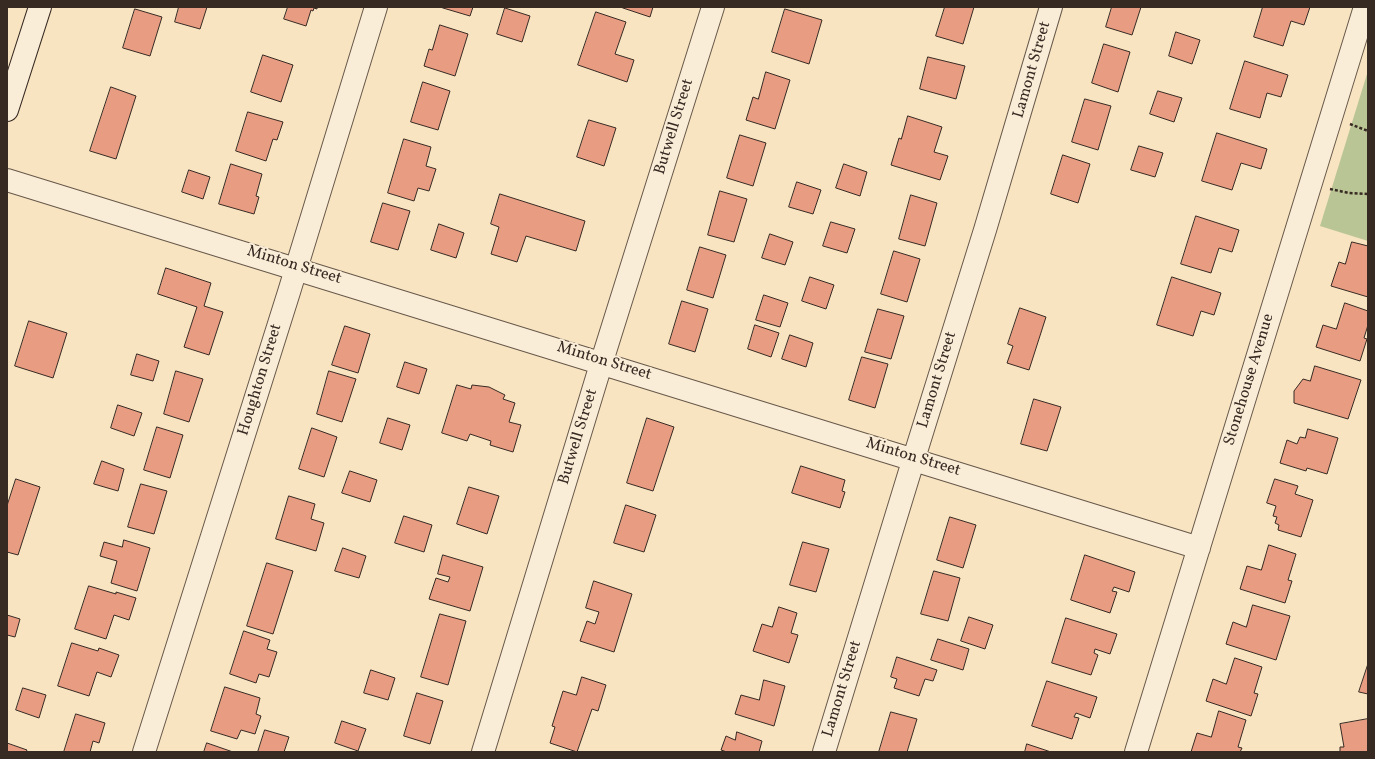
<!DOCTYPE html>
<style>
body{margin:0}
#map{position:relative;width:1375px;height:759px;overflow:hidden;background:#f8e4c1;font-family:Vollkorn,serif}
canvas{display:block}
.frame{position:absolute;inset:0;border:8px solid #372a23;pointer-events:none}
</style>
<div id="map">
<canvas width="1375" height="759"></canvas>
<div class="frame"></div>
</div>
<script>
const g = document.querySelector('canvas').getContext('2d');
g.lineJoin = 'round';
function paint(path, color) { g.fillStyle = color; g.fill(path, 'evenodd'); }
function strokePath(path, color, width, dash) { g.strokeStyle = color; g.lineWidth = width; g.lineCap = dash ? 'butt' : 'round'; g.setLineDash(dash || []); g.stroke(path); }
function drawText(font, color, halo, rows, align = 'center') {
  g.font = font + ' Vollkorn,serif'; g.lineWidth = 4; g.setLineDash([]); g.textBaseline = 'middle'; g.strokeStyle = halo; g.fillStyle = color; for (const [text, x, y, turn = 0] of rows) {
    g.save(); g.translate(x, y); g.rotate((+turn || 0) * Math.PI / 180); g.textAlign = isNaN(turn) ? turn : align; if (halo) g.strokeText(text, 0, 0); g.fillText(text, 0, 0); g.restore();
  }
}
paint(new Path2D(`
 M1367 74H1368V241L1320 226Z`), '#bac595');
const building = new Path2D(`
 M179 7H207L200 29 175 22Z
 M288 7H317V9L314 8 313 11 311 10 306 26 284 19Z
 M444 7H473L470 16 443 8Z
 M624 7H653L650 17 623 8Z
 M945 7H974L963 44 936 36Z
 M1112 7H1141L1132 35 1106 27Z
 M1263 7H1310L1304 25 1291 21 1283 46 1254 37Z
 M505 8 530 16 522 42 497 34Z
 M135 9 162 17 150 56 123 48Z
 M785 9 822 20 809 64 772 52Z
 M596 12 626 22 615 54 634 60 627 82 578 65Z
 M440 25 468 34 455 76 424 66 429 49 432 50Z
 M1176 32 1200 40 1192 64 1169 56Z
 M1104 44 1130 52 1118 92 1092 83Z
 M263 55 293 65 281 102 251 92Z
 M928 57 965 66 956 99 920 89Z
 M1245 61 1288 75 1281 97 1267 93 1260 118 1230 109Z
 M766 72 790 80 775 129 746 120 753 97 758 99Z
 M423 82 450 91 438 130 411 122Z
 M111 87 136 96 116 159 90 151Z
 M1158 91 1182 98 1174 122 1150 114Z
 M1085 99 1111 106 1098 150 1072 142Z
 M248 112 283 122 277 140 273 139 266 161 236 151Z
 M908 116 942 127 934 152 948 156 940 180 891 165 899 138 901 139Z
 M589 120 616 128 604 166 577 157Z
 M1217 133 1267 149 1261 169 1241 163 1232 190 1202 181Z
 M740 135 766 143 753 186 727 178Z
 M404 139 431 147 426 166 436 169 429 191 418 188 414 201 388 193Z
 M1139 146 1163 153 1155 177 1131 170Z
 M1063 155 1090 164 1078 203 1051 194Z
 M231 164 262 174 256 196 259 197 254 214 219 204Z
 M844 164 867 172 860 196 836 188Z
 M189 170 210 177 203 199 182 192Z
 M797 182 821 190 813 214 789 207Z
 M720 191 747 199 734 242 708 235Z
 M500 194 585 221 576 251 526 236 517 262 491 254 499 227 491 224Z
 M911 195 937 203 925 246 899 239Z
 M383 203 410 211 398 250 371 242Z
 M1196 216 1239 230 1232 252 1219 248 1211 273 1181 264Z
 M831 222 855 229 847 253 823 246Z
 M439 224 464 233 456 258 431 250Z
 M770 234 793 242 785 265 762 258Z
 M1352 242 1368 246V297L1331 286 1339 262 1345 264Z
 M700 247 726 255 713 298 687 290Z
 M894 251 920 259 907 302 881 294Z
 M166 268 211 283 204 306 223 312 209 355 184 347 197 307 158 294Z
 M810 277 834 285 826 309 802 301Z
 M1172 277 1221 293 1214 315 1201 311 1193 336 1157 325Z
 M764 295 788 303 780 327 756 320Z
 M682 301 708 309 695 352 669 344Z
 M1345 303 1368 311V325L1364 338 1367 339 1360 361 1316 347 1323 325 1336 329Z
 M1020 308 1046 317 1029 370 1007 363 1013 346 1008 344Z
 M878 309 904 316 891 359 865 352Z
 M29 321 67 333 53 378 15 366Z
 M755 325 779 333 771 357 748 349Z
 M345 326 370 334 358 373 332 365Z
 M790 335 813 343 806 367 782 359Z
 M137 354 159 361 153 381 131 375Z
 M862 357 888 364 875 408 849 400Z
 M405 362 427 369 419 394 397 387Z
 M1315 366 1361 380 1348 419 1294 403V391L1303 379 1310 381Z
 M176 371 203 379 189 422 164 414Z
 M329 371 356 379 342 422 317 414Z
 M457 385 471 389 472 385 489 387 505 395 503 399 515 403 509 422 521 425 513 452 490 445 491 441 470 434 467 441 442 433Z
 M1034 399 1061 407 1047 451 1021 444Z
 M118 405 142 413 134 436 111 428Z
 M388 418 410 425 402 450 380 443Z
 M647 418 674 427 653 491 627 483Z
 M157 427 183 435 170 478 144 470Z
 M312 428 337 437 324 477 299 469Z
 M1308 429 1338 438 1327 474 1307 468 1306 471 1280 463 1287 440 1297 444 1300 437 1305 438Z
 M102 461 124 469 118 491 94 484Z
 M801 466 845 480 842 491 845 492 840 508 792 493Z
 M350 471 377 480 370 502 342 493Z
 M16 479 40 487 18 555 7 552V506Z
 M1275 479 1298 486 1295 494 1313 500 1301 537 1278 530 1279 525 1275 523 1277 517 1273 516 1276 506 1267 503Z
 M141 484 167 491 154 534 128 527Z
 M469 487 499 496 487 534 457 524Z
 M289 496 315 504 311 519 324 523 316 551 276 539Z
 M626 505 656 515 644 552 614 543Z
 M404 516 432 525 424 552 395 543Z
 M950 517 976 525 963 568 937 560Z
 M124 540 150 548 137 591 111 583 117 561 100 556 104 542 122 547Z
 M803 542 829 549 816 592 790 585Z
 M1269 545 1296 554 1288 580 1292 581 1285 603 1240 589 1247 566 1261 570Z
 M343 548 366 556 359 578 335 571Z
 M443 555 483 567 470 611 429 599 436 578 448 582 450 577 438 574Z
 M1085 555 1135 572 1129 592 1114 587 1112 591 1117 592 1110 613 1071 600Z
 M267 563 293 571 273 634 247 626Z
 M934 571 960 578 948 621 921 614Z
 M594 581 632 594 614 652 580 641 587 621 595 624 599 612 586 608Z
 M89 586 116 594V592L136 598 129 620 114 615 106 639 75 629Z
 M1253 605 1290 616 1276 660 1226 644 1233 622 1246 627Z
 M779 607 797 613 791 633 798 635 789 663 753 651 762 624 772 627Z
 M440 614 466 621 448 685 421 677Z
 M7 615 20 619 15 637 7 635Z
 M969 617 993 625 985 649 961 641Z
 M1066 618 1117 634 1110 654 1095 649 1094 653 1098 655 1091 675 1052 663Z
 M244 631 270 640 267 649 277 652 269 677 259 674 256 683 230 674Z
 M938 639 969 649 963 670 931 660Z
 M72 643 98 651 99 648 119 655 111 677 97 672 89 696 58 686Z
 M897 657 937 670 933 681 925 679 919 696 894 688 897 679 891 677Z
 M1235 658 1262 667 1254 693 1258 694 1251 716 1206 701 1213 679 1226 684Z
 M1368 664V694L1359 692Z
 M371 670 395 678 388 700 364 693Z
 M582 677 606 685 598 711 592 709 577 752 550 743 555 727 552 726 563 691 576 695Z
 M764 680 785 686 774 726 735 714 741 695 759 700Z
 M1047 681 1097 697 1090 718 1076 713 1074 717 1079 718 1072 739 1032 726Z
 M225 687 260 698 256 714 261 716 255 734 241 730 237 739 211 731Z
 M23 688 46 695 39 718 16 710Z
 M417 693 443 701 430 744 404 736Z
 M1219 711 1246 720 1238 747 1242 748 1240 752H1191L1197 733 1211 737Z
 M891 712 917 719 907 752H879Z
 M76 714 105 723 99 743 93 741 90 752H64Z
 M1368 719V752H1340V747H1344L1340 724Z
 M342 721 366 729 358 751 335 743Z
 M265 730 289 737 284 752H258Z
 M737 732 762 741 759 752H727L721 750 726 736 735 740Z
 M7 743 27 750 26 752H7Z
 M207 743 233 752H204Z
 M1027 744 1051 752H1025Z`);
paint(building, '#e89c82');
strokePath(building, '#372a23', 1);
const street = new Path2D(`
 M7 180C405 299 802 423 1199 548
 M144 752 289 292 376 7
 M483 752 602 361 713 7
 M824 752 914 458 985 230 1051 7
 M1136 752 1365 7`);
const secondary = new Path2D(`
 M7 110 40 7`);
strokePath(street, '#67584a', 24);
strokePath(secondary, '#372a23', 24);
strokePath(new Path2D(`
 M1350 124 1368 131
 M1330 189 1349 193 1368 194`), '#372a23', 2.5, [3, 2]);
strokePath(street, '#faedd7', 22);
strokePath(secondary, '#faedd7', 22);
drawText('16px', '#372a23', '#faedd7', [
 ["Lamont Street",1033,70,-74],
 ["Butwell Street",675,127,-73],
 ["Minton Street",294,266,17],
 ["Minton Street",604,362,17],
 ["Houghton Street",261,380,-73],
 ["Lamont Street",938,380,-73],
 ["Stonehouse Avenue",1250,380,-73],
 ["Butwell Street",579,437,-73],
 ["Minton Street",913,458,17],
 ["Lamont Street",843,689,-73]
]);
</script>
